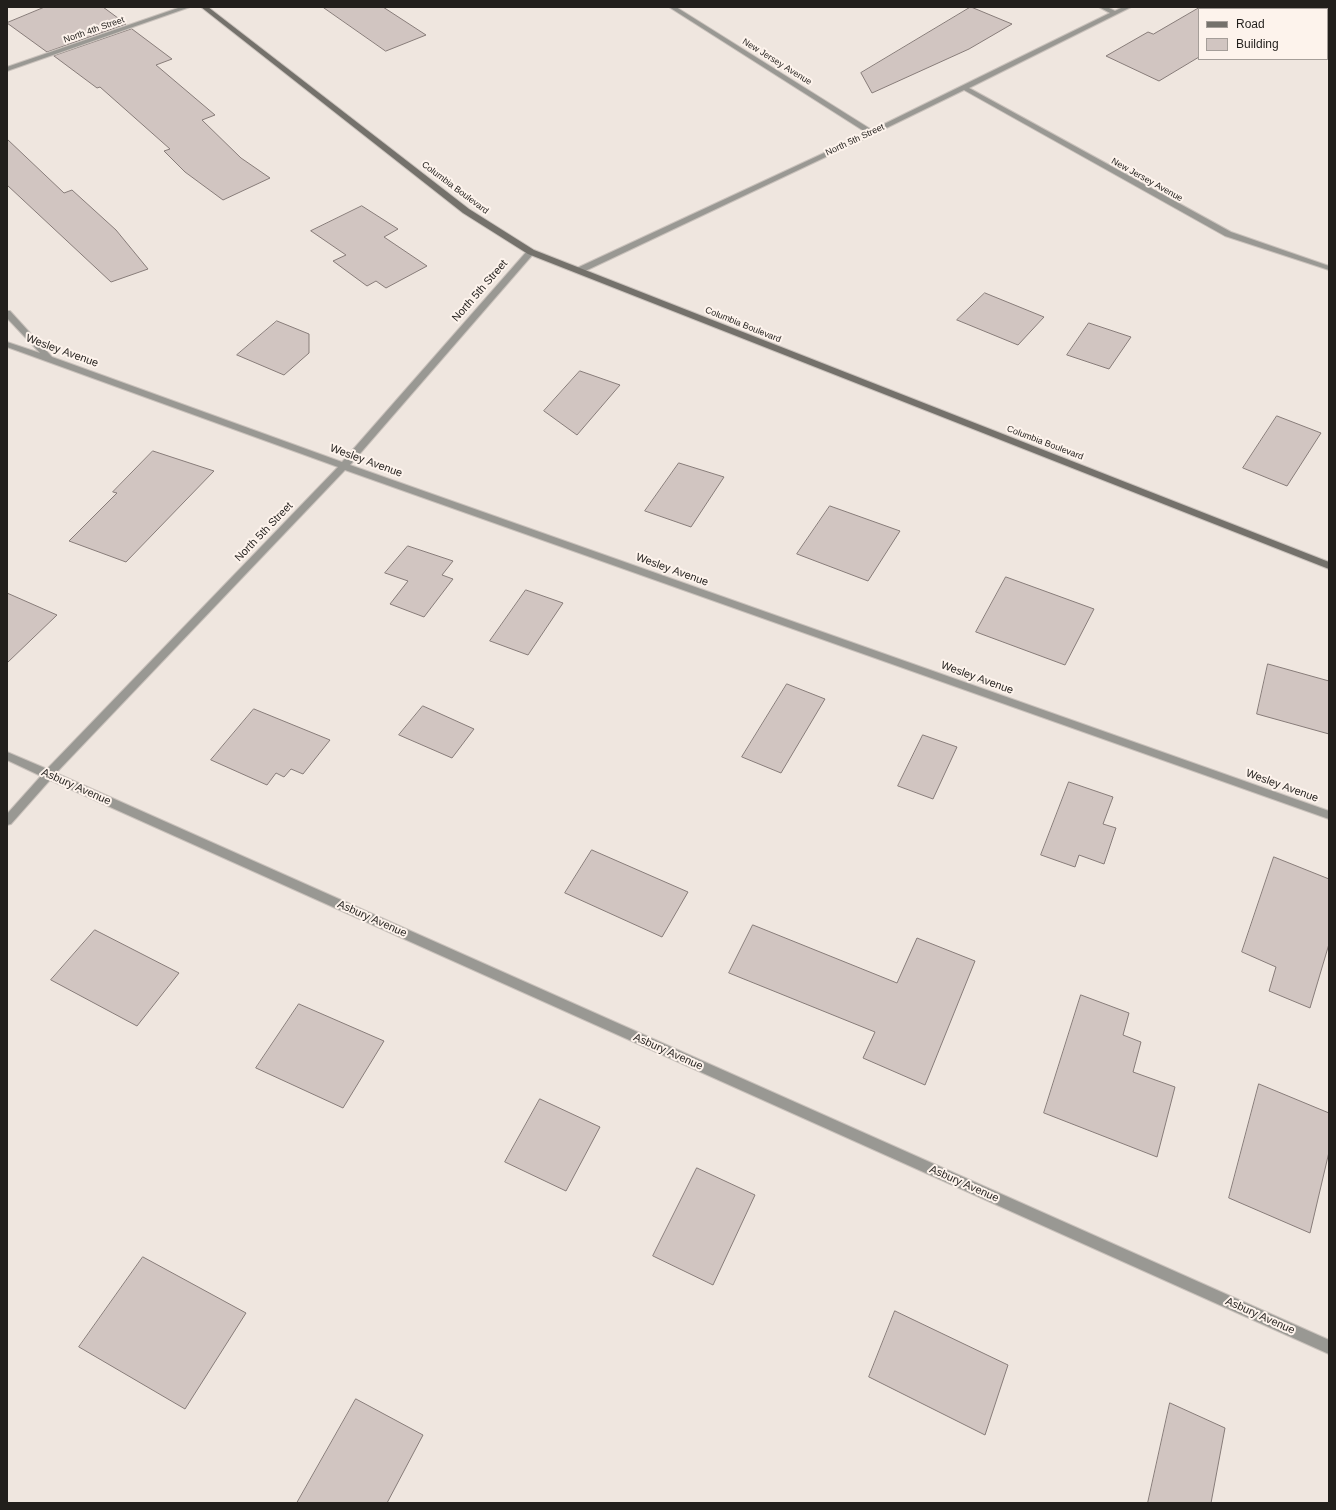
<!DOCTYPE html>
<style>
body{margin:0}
#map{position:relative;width:1336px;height:1510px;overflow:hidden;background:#efe6df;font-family:Arial,sans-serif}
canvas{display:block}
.frame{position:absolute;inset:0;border:8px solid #221f1c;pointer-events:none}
.legend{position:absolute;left:1198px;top:8px;width:130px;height:52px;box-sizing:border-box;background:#fdf3ec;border:1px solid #a59e99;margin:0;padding:5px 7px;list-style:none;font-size:12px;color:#221f1c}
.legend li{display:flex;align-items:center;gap:8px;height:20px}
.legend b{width:20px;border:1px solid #a59e99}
</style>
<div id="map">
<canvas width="1336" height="1510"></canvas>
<div class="frame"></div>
<ul class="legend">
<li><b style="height:5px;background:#74716b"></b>Road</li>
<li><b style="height:11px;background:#d1c5c1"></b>Building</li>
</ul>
</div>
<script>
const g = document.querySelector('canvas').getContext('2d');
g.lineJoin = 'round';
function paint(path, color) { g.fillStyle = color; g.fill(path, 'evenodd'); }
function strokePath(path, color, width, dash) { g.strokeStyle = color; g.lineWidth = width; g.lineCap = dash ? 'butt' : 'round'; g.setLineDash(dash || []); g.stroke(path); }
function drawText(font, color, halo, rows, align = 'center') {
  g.font = font + ' Arial,sans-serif'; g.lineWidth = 4; g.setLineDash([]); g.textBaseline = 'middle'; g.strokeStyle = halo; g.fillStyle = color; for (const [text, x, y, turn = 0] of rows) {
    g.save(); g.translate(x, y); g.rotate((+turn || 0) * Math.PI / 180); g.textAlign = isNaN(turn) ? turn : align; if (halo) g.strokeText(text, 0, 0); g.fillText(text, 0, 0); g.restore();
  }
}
const building = new Path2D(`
 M45 7H103L126 24 47 52 7 23Z
 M323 7H383L426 35 386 51Z
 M971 7 1012 24 969 49 872 93 861 73Z
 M1199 8V57L1159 81 1106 56 1148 32 1153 34Z
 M132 29 172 59 156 65 215 115 202 120 241 158 270 178 223 200 185 172 164 151 170 149 100 87 97 88 54 56Z
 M7 139 64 193 72 190 116 230 148 269 111 282 7 185Z
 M362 206 398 229 384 237 427 266 386 288 376 281 367 286 333 261 346 255 311 231Z
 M985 293 1044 317 1018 345 957 320Z
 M277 321 309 334V353L284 375 237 355Z
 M1089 323 1131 337 1109 369 1067 355Z
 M580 371 620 385 577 435 544 411Z
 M1277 416 1321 433 1287 486 1243 468Z
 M153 451 214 471 126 562 69 541 117 493 113 492Z
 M679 463 724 477 691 527 645 511Z
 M830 506 900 531 868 581 797 554Z
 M408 546 453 561 442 575 453 579 424 617 390 604 408 581 385 573Z
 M1006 577 1094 609 1065 665 976 632Z
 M526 590 563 603 528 655 490 641Z
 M7 593 57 615 7 663Z
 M1268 664 1329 681V734L1257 714Z
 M787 684 825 699 781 773 742 757Z
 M423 706 474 729 452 758 399 735Z
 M254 709 330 740 303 774 291 769 284 777 276 773 267 785 211 760Z
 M923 735 957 747 933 799 898 786Z
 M1069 782 1113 797 1103 824 1116 828 1104 864 1079 855 1075 867 1041 855Z
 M592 850 688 892 662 937 565 893Z
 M1274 857 1329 879V944L1310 1008 1269 991 1276 967 1242 952Z
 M753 925 897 983 917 938 975 961 925 1085 863 1058 875 1032 729 973Z
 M95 930 179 973 137 1026 51 980Z
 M1081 995 1129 1013 1123 1035 1141 1042 1133 1072 1175 1087 1157 1157 1044 1113Z
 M299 1004 384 1041 343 1108 256 1068Z
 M1259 1084 1329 1113V1152L1310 1233 1229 1198Z
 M540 1099 600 1127 566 1191 505 1162Z
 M697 1168 755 1195 713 1285 653 1256Z
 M143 1257 246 1313 185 1409 79 1347Z
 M895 1311 1008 1365 985 1435 869 1377Z
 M356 1399 423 1435 387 1503H297Z
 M1170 1403 1225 1428 1211 1503H1148Z`);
paint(building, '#d1c5c1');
strokePath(building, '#877c79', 1);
const street = new Path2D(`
 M181 7H190L7 71V67Z
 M669 7H676L872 130 1110 13 1099 7H1107L1115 11 1123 7H1131L969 88 1231 232 1329 266V270L1225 236 964 90 874 134 583 272H577V268L867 133Z
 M1302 7H1310L1313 9H1305Z
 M1327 15 1329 16V20L1327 19Z
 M528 250H531L535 252 350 465 1329 811V819L345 470 56 773 1329 1340V1354L50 780 11 824 7 825V814L41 776 7 760V752L47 769 338 467 7 347V342L40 353 7 318V311H10L52 357 342 462Z`);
const secondary = new Path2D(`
 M201 7H208L469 209 534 250 1329 562V569L528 254 463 213Z`);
strokePath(street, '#cac2bc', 2);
strokePath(secondary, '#cac2bc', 2);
paint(street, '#999893');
paint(secondary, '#74716b');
drawText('9px', '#221f1c', '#fdf3ec', [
 ["North 4th Street",94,30,-19],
 ["New Jersey Avenue",777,62,32],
 ["North 5th Street",855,140,-25],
 ["New Jersey Avenue",1147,180,29],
 ["Columbia Boulevard",455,188,37],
 ["Columbia Boulevard",743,325,22],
 ["Columbia Boulevard",1045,443,21]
]);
drawText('11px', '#221f1c', '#fdf3ec', [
 ["North 5th Street",480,291,-49],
 ["Wesley Avenue",62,351,20],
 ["Wesley Avenue",366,461,20],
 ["North 5th Street",264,532,-46],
 ["Wesley Avenue",672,570,20],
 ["Wesley Avenue",977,678,20],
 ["Wesley Avenue",1282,786,20],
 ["Asbury Avenue",76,787,24],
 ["Asbury Avenue",372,919,24],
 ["Asbury Avenue",668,1052,24],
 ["Asbury Avenue",964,1184,24],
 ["Asbury Avenue",1260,1316,24]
]);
</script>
